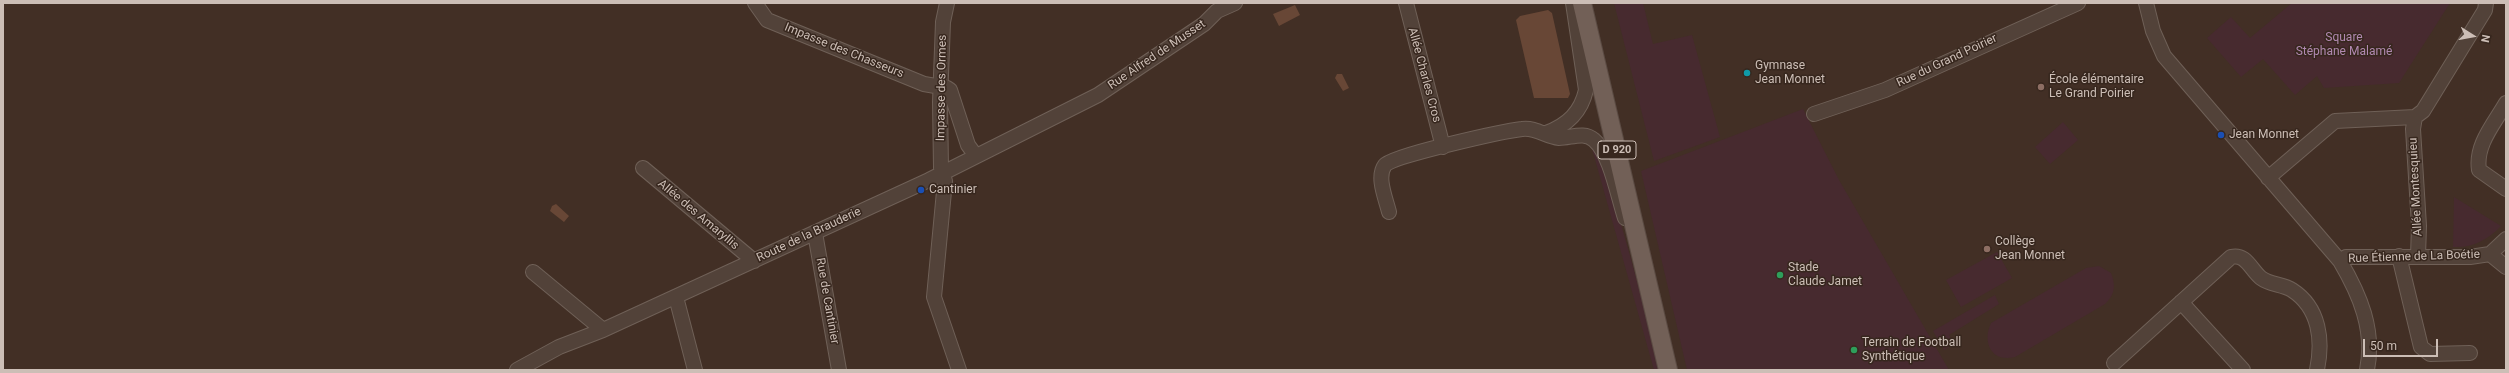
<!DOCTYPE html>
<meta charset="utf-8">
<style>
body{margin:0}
#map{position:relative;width:2509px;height:373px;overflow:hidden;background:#422f25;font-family:Roboto,sans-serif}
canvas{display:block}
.frame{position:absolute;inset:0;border:4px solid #ccbeb6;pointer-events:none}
.north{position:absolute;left:2453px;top:16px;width:40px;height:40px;-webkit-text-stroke:3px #37271e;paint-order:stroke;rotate:101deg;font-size:11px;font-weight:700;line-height:16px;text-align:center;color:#ccbeb6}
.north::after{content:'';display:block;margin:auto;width:14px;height:18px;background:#ccbeb6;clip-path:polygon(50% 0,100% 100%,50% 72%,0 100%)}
.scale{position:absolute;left:2363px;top:339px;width:75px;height:18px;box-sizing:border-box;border:2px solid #ccbeb6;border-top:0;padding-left:5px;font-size:12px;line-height:14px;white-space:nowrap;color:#ccbeb6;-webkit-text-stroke:3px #37271e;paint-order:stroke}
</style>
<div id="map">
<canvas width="2509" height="373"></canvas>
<div class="frame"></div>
<div class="north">N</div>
<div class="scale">50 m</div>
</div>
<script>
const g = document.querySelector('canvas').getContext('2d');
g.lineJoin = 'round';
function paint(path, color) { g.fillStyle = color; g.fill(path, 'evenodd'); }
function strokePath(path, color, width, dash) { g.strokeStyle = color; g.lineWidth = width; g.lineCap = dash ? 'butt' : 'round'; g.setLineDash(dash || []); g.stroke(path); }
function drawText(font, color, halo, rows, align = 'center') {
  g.font = font + ' Roboto,sans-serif'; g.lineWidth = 3; g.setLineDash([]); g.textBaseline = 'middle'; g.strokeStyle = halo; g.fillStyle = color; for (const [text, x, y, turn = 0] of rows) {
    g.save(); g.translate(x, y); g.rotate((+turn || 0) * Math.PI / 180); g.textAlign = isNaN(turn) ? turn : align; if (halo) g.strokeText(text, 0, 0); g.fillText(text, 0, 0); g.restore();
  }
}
paint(new Path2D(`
 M1614 3H1643L1653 44 1692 35 1720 137 1654 161Z
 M2292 3H2450L2399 83 2324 88 2317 76 2295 95 2263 59 2241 77 2207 38 2231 17 2250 38Z
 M1803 109 1839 180 1949 370H1687L1641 171Z
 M2063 122 2078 140 2050 164 2035 147Z
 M1591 145 1598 150C1622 222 1641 296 1661 370H1654Z
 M2454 197 2501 226C2488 240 2472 248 2453 247Z
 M1997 252 2012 278 1961 307 1946 280Z
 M2099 266 2111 273C2116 285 2115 295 2105 304L2015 357C1991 363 1982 342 1991 323L2086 268Z
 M1995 295 1999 304 1949 335 1954 344 1944 350 1933 331Z`), '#472a2f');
paint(new Path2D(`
 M1295 5 1300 15 1279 26 1273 14Z
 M1548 10 1552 13 1570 94 1568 98H1534L1516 20 1520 16Z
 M1337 74H1342L1349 88 1343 91 1335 78Z
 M556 204 569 216 564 222 550 211 552 206Z`), '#684736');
const minor = new Path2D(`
 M755 3 767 20 924 84 947 88 950 90 968 145 976 156
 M947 3 943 22 940 102 941 168 945 181 934 297 959 370
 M1406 3 1443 147
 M2146 3 2153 31 2164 56 2340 261C2360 295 2375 330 2367 370
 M2506 103C2494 124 2475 145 2479 170L2506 189
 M1814 114 1885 90 2078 3
 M2415 117 2413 129 2419 226 2418 256
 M1546 133C1568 125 1581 112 1586 90L1573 3
 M643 168 754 261
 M2268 178 2335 121 2415 117 2423 111 2485 10 2486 3
 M1389 212C1386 199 1376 177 1385 165 1391 156 1504 131 1522 129 1536 127 1546 137 1559 138 1571 138 1584 131 1594 140 1610 153 1618 197 1625 218
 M815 233 839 370
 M2490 254 2506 267
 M2399 256 2421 347 2430 354 2470 353
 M2340 261 2346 257H2470L2490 254 2506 239
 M533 272 603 330
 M676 297 695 370
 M2181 302 2243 370
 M2114 363 2231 257C2246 253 2251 270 2261 278 2270 285 2283 284 2292 290 2320 308 2323 341 2317 370
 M517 370 559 347 603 330 929 180 1098 95 1204 24 1217 11 1235 3`);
const major = new Path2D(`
 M1582 3 1668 370`);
strokePath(minor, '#6f6057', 16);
strokePath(major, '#5b4b43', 20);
strokePath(minor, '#524239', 14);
strokePath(major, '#726057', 18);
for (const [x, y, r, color] of [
 [1747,73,4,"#0f9aa8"],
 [2041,87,4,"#8d6e63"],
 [2221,135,4,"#1a4fb4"],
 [921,190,4,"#1a4fb4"],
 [1987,249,4,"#8d6e63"],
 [1780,275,4,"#2e9e5b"],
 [1854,350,4,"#2e9e5b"]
]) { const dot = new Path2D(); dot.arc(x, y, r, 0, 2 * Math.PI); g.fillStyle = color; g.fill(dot); strokePath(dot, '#37271e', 1.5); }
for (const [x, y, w] of [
 [1617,150,38]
]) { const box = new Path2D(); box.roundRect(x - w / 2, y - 9, w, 18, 3); g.fillStyle = '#37271e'; g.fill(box); strokePath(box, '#ccbeb6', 1); }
drawText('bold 11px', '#ccbeb6', null, [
 ["D 920",1617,150]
]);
drawText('12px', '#b189b1', '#37271e', [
 ["Square",2344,38],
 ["Stéphane Malamé",2344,52]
]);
drawText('12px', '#ccbeb6', '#37271e', [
 ["Impasse des Chasseurs",844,51,22],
 ["Rue Alfred de Musset",1157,55,-34],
 ["Rue du Grand Poirier",1947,61,-25],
 ["Allée Charles Cros",1424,75,75],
 ["Impasse des Ormes",942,88,-89],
 ["Allée Montesquieu",2416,187,-93],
 ["Allée des Amaryllis",698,215,40],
 ["Route de la Brauderie",809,235,-25],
 ["Rue Étienne de La Boétie",2414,257,-2],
 ["Rue de Cantinier",827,301,80]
]);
drawText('12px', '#ccbeb6', '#37271e', [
 ["Gymnase",1755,66],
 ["Jean Monnet",1755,80],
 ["École élémentaire",2049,80],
 ["Le Grand Poirier",2049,94],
 ["Jean Monnet",2229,135],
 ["Cantinier",929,190],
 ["Collège",1995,242],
 ["Jean Monnet",1995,256],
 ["Stade",1788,268],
 ["Claude Jamet",1788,282],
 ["Terrain de Football",1862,343],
 ["Synthétique",1862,357]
], 'left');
</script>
